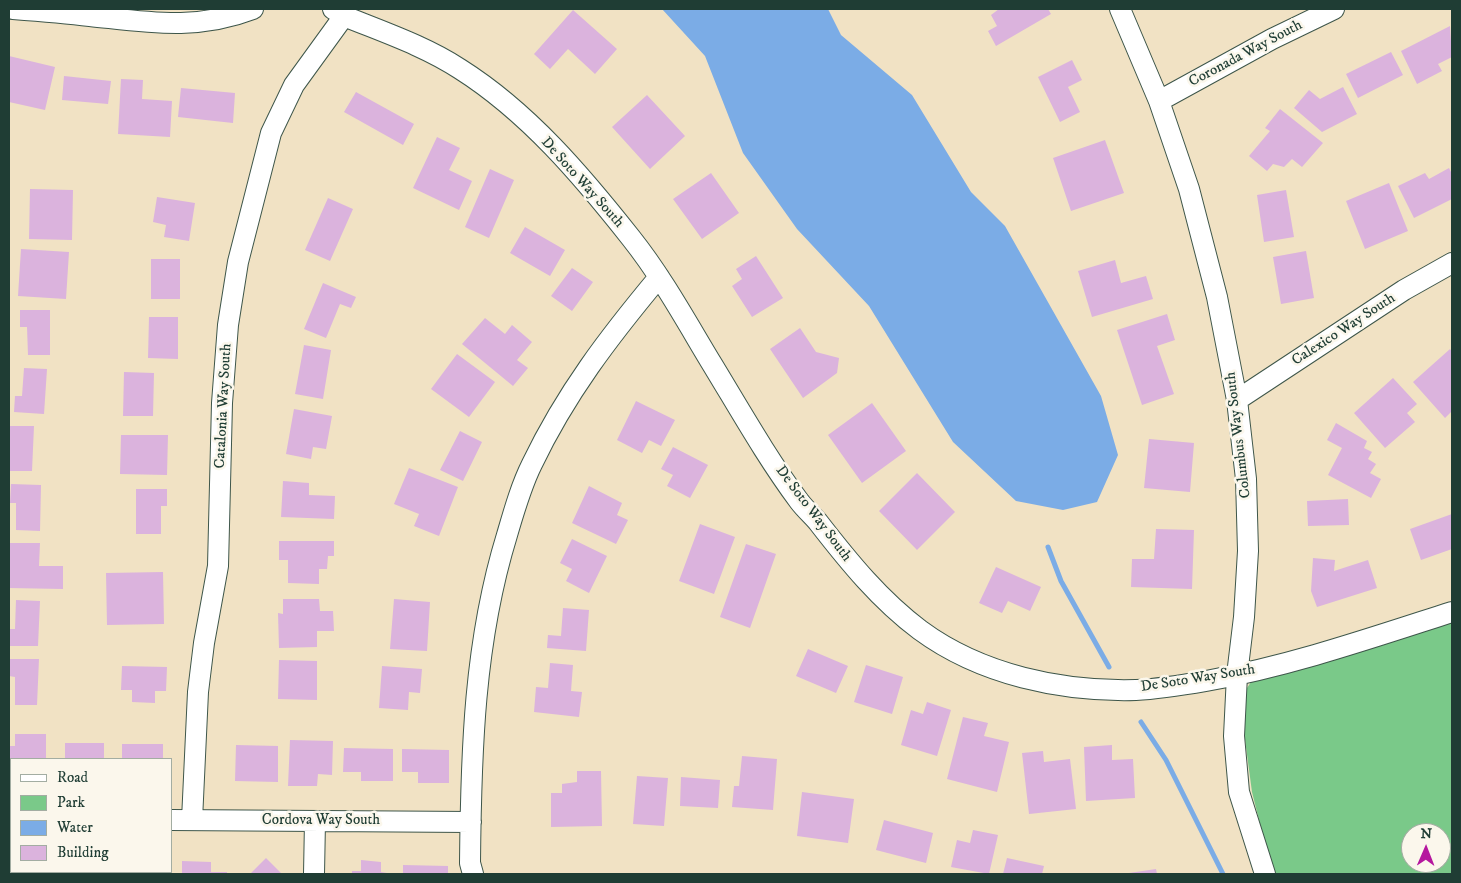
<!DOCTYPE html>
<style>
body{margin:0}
#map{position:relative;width:1461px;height:883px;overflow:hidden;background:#f1e2c4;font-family:"IM FELL DW Pica",serif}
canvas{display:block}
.frame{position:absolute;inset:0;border:10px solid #1f3d34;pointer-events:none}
.legend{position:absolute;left:10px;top:758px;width:162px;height:115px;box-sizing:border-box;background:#fbf7ec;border:1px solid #a3ada2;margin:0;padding:6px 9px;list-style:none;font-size:15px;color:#1f3d34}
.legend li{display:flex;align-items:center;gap:10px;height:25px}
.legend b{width:25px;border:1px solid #a3ada2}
.north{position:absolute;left:1401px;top:823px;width:50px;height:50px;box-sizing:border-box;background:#fbf7ec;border:1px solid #a3ada2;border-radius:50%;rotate:1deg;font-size:14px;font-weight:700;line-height:20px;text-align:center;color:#1f3d34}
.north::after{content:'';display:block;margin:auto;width:18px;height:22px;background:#b5179e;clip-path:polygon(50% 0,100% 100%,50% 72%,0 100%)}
</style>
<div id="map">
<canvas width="1461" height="883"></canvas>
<div class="frame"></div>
<ul class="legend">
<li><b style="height:6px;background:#fff"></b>Road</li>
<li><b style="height:14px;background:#7ac989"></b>Park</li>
<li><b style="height:14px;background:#7bace6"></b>Water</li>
<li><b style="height:14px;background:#dbb3dd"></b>Building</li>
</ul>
<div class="north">N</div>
</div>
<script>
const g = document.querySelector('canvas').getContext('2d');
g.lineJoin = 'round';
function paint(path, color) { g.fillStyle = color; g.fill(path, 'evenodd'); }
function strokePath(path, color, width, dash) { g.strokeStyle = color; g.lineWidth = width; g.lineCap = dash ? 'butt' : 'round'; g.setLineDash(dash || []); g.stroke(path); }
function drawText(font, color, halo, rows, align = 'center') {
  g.font = font + ' "IM FELL DW Pica",serif'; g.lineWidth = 5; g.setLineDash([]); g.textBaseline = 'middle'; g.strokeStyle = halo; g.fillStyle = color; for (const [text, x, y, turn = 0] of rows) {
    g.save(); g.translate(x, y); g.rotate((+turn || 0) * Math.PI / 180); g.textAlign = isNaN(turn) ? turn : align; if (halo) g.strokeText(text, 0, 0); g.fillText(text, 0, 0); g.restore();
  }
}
paint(new Path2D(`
 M1452 621V874H1276L1267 852 1252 792 1244 732 1245 691 1253 679ZM1411 833H1441V863H1411Z`), '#7ac989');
paint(new Path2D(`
 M662 9H828L841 35 912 95 971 192 1005 226 1101 396 1118 455 1097 502 1063 510 1016 501 953 442 869 306 797 229 743 153 705 56Z`), '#7bace6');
strokePath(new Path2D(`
 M1048 547 1061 581 1109 667
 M1141 722 1166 760 1223 874`), '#7bace6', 5);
paint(new Path2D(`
 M999 9H1048L1051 14 996 46 988 31 997 26 991 15Z
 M573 10 617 49 595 74 568 49 550 69 534 54Z
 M1450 26 1452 57 1438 64 1442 71 1417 84 1401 51Z
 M1391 52 1403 75 1358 98 1346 74Z
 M9 56 55 67 45 110 9 102Z
 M1072 60 1082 80 1068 87 1080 112 1060 122 1038 77Z
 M64 76 111 81 108 104 62 100Z
 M121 79 143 80 142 99 172 101 170 137 118 134Z
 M1343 87 1357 114 1322 132 1294 108 1309 90 1320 99Z
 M181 88 235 93 233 123 178 117Z
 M356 92 414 124 403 145 344 112Z
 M647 95 685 136 650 169 612 127Z
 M1280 109 1323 143 1302 167 1292 159 1284 167 1273 164 1267 171 1249 156 1270 131 1265 128Z
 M437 137 460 148 449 170 472 181 459 210 413 188Z
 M1105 140 1124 193 1071 211 1053 158Z
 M1449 168 1452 174V199L1414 218 1398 186 1425 173 1429 179Z
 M490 169 514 180 489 238 465 227Z
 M711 173 739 213 702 239 673 199Z
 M1389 183 1408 231 1365 249 1346 201Z
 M30 189 73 190 72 240 29 239Z
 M1286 190 1294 237 1264 242 1257 195Z
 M157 197 195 203 189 241 164 237 166 225 153 222Z
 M328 198 353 209 330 261 305 250Z
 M525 227 565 250 550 276 510 253Z
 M21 249 69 252 66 299 18 296Z
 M1306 251 1314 298 1281 304 1273 257Z
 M756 256 783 298 752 317 732 286 742 279 736 269Z
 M151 259H180V299H151Z
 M1115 260 1121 283 1146 276 1153 299 1092 317 1078 271Z
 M572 268 593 282 572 311 551 296Z
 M323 283 356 297 351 308 340 304 326 338 304 329Z
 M20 310H50V355H28L27 327H20Z
 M1167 314 1175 340 1157 346 1174 394 1142 405 1117 330Z
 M149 317H178V359L148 358Z
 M485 318 505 334 512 325 532 342 517 360 528 368 513 386 462 344Z
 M800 328 816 352 839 358 837 373 803 398 770 349Z
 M304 345 331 350 323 399 295 394Z
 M1450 349 1452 352V411L1445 418 1413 382Z
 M457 354 495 382 469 417 431 389Z
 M24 368 47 369 44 414 14 412 15 396H22Z
 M124 372 154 373 153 416H123Z
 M1393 378 1417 404 1407 413 1415 422 1385 448 1354 413Z
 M636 401 675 420 661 446 649 440 642 453 617 440Z
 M872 403 906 451 862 483 828 435Z
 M294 409 332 416 326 449 313 447 311 459 286 454Z
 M1336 423 1367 441 1364 448 1372 452 1368 459 1376 464 1370 473 1381 479 1371 498 1328 475 1342 448 1327 440Z
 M10 426H34L32 471H9Z
 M460 431 482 442 463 481 440 470Z
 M121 435H168L167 475 120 474Z
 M1149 439 1194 443 1190 492 1144 488Z
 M673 447 708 465 690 498 667 486 673 475 661 469Z
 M409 468 458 487 439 536 414 526 419 514 394 504Z
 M917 473 955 512 917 550 879 511Z
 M283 481 309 483V495L335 496 334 519 281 517Z
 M11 484 41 485 40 531 16 530V503H10Z
 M589 486 622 503 617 515 628 520 616 544 572 523Z
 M136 489H167V506H161V534H136Z
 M1348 499 1349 525 1308 526 1307 501Z
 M1452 514V549L1421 560 1410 529Z
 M700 524 735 537 714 594 679 581Z
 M1156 529 1194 530 1192 589 1131 587 1132 559H1154Z
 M572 539 607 556 589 593 566 581 572 569 560 563Z
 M279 541H334V556H328L327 569H319V584L288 583V560H279Z
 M9 543H40L39 566H63V589L9 588Z
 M746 544 776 554 750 628 720 617Z
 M1313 558 1335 560 1334 571 1368 560 1377 588 1317 607 1311 591Z
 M996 567 1041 587 1030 611 1008 601 1002 613 979 603Z
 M163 572 164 624 107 625 106 573Z
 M283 599H319L320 611H333L334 631H317V647L279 648 278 613 283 614Z
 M394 599 430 602 427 651 390 649Z
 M16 600 40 601 38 646H9V629H15Z
 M563 608 589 610 586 651 547 648 548 635 561 636Z
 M808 649 848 666 836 693 796 676Z
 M10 659H39L37 705H15V677L9 676Z
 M279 660 317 661V700L278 699Z
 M550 663 573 665 571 691 582 692 579 717 534 712 536 687 548 688Z
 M866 665 903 677 892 714 854 702Z
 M122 666 167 667 166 691H155V703L132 702V690H121Z
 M382 666 422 669 420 693 409 692 408 710 379 708Z
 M927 702 951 710 937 756 901 745 911 710 923 714Z
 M963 717 988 723 984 736 1009 742 997 792 947 779Z
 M15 734H46V759H11V768H9V746H15Z
 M290 740 333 741 332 775 318 774 317 786H288Z
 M65 743H104V759H65Z
 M122 744H163V759H122Z
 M236 745 278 746V782L235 781Z
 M1112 745V760L1133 759 1135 798 1086 801 1084 747Z
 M344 748 393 749V781H361V772H343Z
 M402 749 449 750V783H418V772H402Z
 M1043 751 1044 762 1070 759 1076 809 1029 814 1022 753Z
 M742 756 777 759 773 810 732 807 734 786H739Z
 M577 771H601L602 826 551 827V793H562V784L577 782Z
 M637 776 668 778 664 826 633 824Z
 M681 777 720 780 718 808 680 806Z
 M802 792 854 799 848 843 797 836Z
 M884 820 933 833 926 863 876 850Z
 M973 830 998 835 989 874 951 867 957 840 970 843Z
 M266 858 282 874H250Z
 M1007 858 1044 866 1042 874H1003Z
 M11 859V872H42L43 874H9V860Z
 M361 860 381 862V872L393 874H352V871H361Z
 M182 861 211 862V872H227V874H182Z
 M403 865 448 866V874H403Z
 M1156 869 1157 874H1129V873Z
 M66 872H106V874H66Z
 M123 872H158V874H123Z`), '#dbb3dd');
const minor = new Path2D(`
 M13 9C39 11 64 13 90 16 148 22 196 31 253 9
 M333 9 344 16C383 32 425 46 460 69 528 112 582 176 631 238 662 277 686 321 712 364 740 410 767 458 799 501 805 509 812 515 818 522 849 562 880 600 920 630 981 675 1062 692 1136 690 1159 689 1183 685 1206 681 1290 666 1371 638 1452 612
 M1120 9 1159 101 1189 189 1217 297 1237 400 1246 479 1248 551 1244 617 1237 675 1234 736 1239 792 1265 874
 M1159 101 1272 39 1334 9
 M1237 400 1404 290 1452 263
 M9 819H11
 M171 820 471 822
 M192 820 198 692 204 643 218 566 222 403 228 325 238 262 271 133 294 85 344 16
 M314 874 315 821
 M473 874 470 863C471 752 474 642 507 535 514 511 521 486 532 464 566 393 609 337 659 277`);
strokePath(minor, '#3e564a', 22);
strokePath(minor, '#fff', 20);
drawText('15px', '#1f3d34', '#fbf7ec', [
 ["Coronada Way South",1246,54,-28],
 ["De Soto Way South",582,183,48],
 ["Calexico Way South",1344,330,-33],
 ["Catalonia Way South",224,406,-87],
 ["Columbus Way South",1239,435,-97],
 ["De Soto Way South",813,514,53],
 ["De Soto Way South",1198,679,-9],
 ["Cordova Way South",321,821]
]);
</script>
